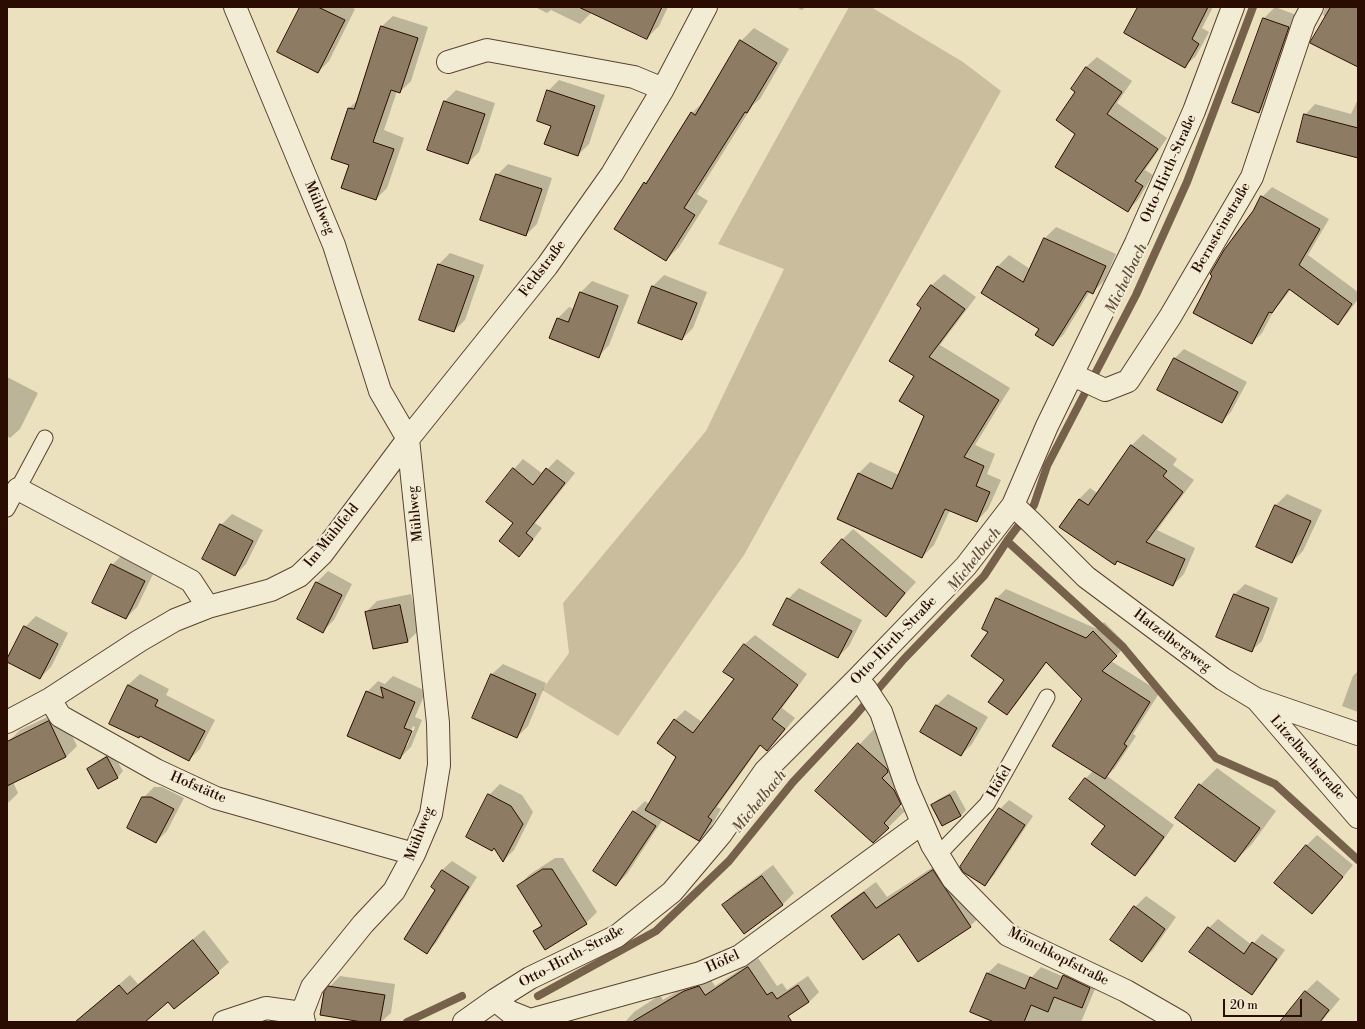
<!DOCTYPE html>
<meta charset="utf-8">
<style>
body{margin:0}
#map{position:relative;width:1365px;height:1029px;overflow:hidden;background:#ebe1be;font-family:"Libre Bodoni",serif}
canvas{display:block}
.frame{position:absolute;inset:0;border:8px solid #2a0d00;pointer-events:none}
.scale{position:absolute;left:1223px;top:999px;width:79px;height:18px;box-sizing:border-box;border:2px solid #2a0d00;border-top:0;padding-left:5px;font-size:12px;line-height:14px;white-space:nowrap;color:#2a0d00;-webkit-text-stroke:3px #f2ecd5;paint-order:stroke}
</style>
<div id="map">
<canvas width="1365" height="1029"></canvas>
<div class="frame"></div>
<div class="scale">20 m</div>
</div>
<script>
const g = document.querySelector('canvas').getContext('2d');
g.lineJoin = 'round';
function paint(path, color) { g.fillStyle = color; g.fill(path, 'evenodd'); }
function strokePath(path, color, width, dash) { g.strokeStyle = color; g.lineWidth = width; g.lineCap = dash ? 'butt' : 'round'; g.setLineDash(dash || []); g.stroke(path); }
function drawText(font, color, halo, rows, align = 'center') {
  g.font = font + ' "Libre Bodoni",serif'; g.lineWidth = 4; g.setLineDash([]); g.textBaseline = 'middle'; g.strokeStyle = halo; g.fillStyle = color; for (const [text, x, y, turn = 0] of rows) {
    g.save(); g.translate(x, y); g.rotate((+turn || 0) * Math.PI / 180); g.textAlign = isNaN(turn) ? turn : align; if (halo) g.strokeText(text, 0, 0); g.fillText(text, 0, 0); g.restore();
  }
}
paint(new Path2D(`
 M849 7H871L963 62 1001 91 744 555 618 736 542 690 569 653 563 603 706 431 784 269 718 244Z`), '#cabd9e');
paint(new Path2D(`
 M301 7H351L355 9 329 61 318 72Z
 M535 7H668L659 26 647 38 592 12 580 24 551 10 547 13Z
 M796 7H805L802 10Z
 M1140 7H1213L1202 28 1209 32 1196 56 1184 67Z
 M1275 7 1299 16 1270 101 1259 112 1264 18Z
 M1325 7H1358V45L1323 15Z
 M393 16 428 27 411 81 400 92 397 91 384 130 404 138 387 188 376 199 350 165 332 159 349 108 358 100 381 27Z
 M754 28 789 49 760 99 753 105 697 194 708 201 679 247 666 260 645 183 653 174 692 113 705 100 741 41Z
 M1097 57 1132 81 1117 103 1167 138 1145 170 1153 175 1138 200 1128 210 1077 133V92L1086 67Z
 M559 80 605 95 589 144 578 155 552 125 548 91Z
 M456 90 495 103 479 152 468 163 428 150 445 101Z
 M1358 99V157L1305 115 1315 104 1351 114Z
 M508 164 552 178 537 224 526 235 497 175Z
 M1272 187 1329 219 1308 255 1358 292V299L1347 314 1337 324 1291 289 1281 302 1274 310 1262 333 1252 343 1254 212 1262 197Z
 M1056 227 1116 254 1104 281 1093 292 1090 291 1064 334 1053 345 1040 329 982 292 998 266 1009 255 1030 269 1045 238Z
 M450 253 484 265 465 320 454 331 420 320 439 264Z
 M944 274 976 297 940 345 1010 388 975 445 995 454 987 474 1001 480 988 509 977 521 950 510 934 545 922 557 858 474 870 462 899 475 925 416 916 376 923 308 918 305 932 285Z
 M664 275 707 292 693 328 682 339 639 322 653 286Z
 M592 281 629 295 609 345 598 357 550 338 558 318 569 307 574 309 581 292Z
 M1184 349 1247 382 1231 412 1221 422 1174 359Z
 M7 377 38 393 20 429 10 438 7 436Z
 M1143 434 1177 459 1173 465 1194 480 1157 530 1195 548 1184 574 1173 585 1118 561 1115 564 1061 526 1079 499 1090 488 1097 493 1132 445Z
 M523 459 543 474 557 459 575 473 535 523 542 528 529 545 519 555 514 522V469Z
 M1287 494 1322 510 1303 551 1292 562 1276 505Z
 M232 514 263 530 246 564 235 575 221 525Z
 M853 529 916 582 886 616 842 540Z
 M123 554 155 570 137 607 126 618 112 565Z
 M328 571 352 584 334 620 323 631 299 619 317 582Z
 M1245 584 1278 598 1262 641 1252 650 1218 637 1235 594Z
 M799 588 862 620 849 646 838 657 788 599Z
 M1006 589 1097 629 1104 622 1127 645 1111 661 1160 692 1133 734 1136 736 1115 768 1107 776 1174 825 1146 864 1135 875 1106 825 1085 779 1093 771 1083 699 1047 662 1016 704 1006 714V680L990 632 996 599Z
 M411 594 419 630 408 641 366 612 377 601Z
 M36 616 68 633 51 667 40 678 25 627Z
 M755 635 807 674 799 685 745 644Z
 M745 646 798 686 782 708 795 718 777 740 767 750 761 745 717 807 721 809 709 830 699 840 663 819 627 874 616 885 634 812 645 801 649 804 677 756 675 720 685 710 702 722 735 679Z
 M503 664 546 683 528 726 517 737 491 675Z
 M1358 671V712L1342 706 1353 676Z
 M140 674 169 689 166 695 215 720 200 749 189 760 141 735 139 737 128 685Z
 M393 676 426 691 415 717 422 720 411 747 400 758 367 692 378 681 385 684ZM413 726 415 727 407 746H404Z
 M948 694 988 717 972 744 961 755 922 732 937 705Z
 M60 711 77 746 66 757 13 782 18 793 7 804V741L12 738 20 730Z
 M876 727 917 787 899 806 905 811 873 842 816 791Z
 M112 752 123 771 118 777 99 788 88 769 93 764Z
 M1217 768 1276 811 1252 844 1235 861 1176 818 1200 785Z
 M500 784 522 795 533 812 514 850 503 861 494 847 467 837 489 795Z
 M154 787H162L184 798 167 831 156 842 143 798Z
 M955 790 966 810 961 816 942 825 932 805 937 800Z
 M1009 800 1033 816 994 875 985 885 1000 809Z
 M1317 835 1353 865 1323 902 1312 913 1306 846Z
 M555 858H563L597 912 586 923 534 932 542 924 518 886 529 875Z
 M944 860 982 915 970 926 899 932 833 916 844 905 876 882 887 897Z
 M452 861 477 877 436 943 427 952 436 890 442 870Z
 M773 865 794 893 783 904 744 933 723 905 734 894Z
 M1146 896 1176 917 1153 950 1142 961 1135 907Z
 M1218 919 1252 945 1262 934 1285 950 1260 985 1251 994 1209 928Z
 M204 930 229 962 218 972 174 1008 168 1000 144 1022H75L130 975 138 984Z
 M758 958 777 986 782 983 787 990 808 976 819 992 809 1002 778 1022H625L634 1012 660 995 663 1000 694 981 709 977 715 986Z
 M998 963 1032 977 1041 967 1064 977 1075 965 1100 977 1081 1022H996L987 974Z
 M340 976 395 984 391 1013 381 1022H369L329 987Z
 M1317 980 1340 999 1321 1022H1281L1306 991Z`), '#0003');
strokePath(new Path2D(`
 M1007 541 1123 647 1216 758 1275 784 1358 860
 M538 996 656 931 729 861 793 782 854 717 904 659 984 576 1007 541 1034 505 1047 466 1136 295 1187 182 1253 7
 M407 1022 462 996`), '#76614b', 8);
const building = new Path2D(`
 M300 7H318L345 20 318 73 277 52Z
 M579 7H662L647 39Z
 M1138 7H1208L1192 39 1199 44 1185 68 1124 33Z
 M1331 7H1358V67L1310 43Z
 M1263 18 1289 27 1259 113 1232 103Z
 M381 26 418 38 400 93 391 90 373 142 394 149 376 200 341 188 349 165 331 159 348 108 354 109Z
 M740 40 777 63 747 113 745 112 684 208 695 215 666 261 614 229 644 182 646 184 691 112 695 115Z
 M1086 67 1122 92 1107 114 1158 149 1135 181 1143 186 1128 212 1055 167 1075 134 1056 120 1075 92 1071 89Z
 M547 90 595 106 578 156 544 144 551 126 537 121Z
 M444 101 485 114 468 164 427 150Z
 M1304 114 1358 128V158L1297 142Z
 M496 174 542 189 526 236 480 220Z
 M1261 196 1320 229 1299 265 1352 304 1338 325 1289 289 1272 313 1269 312 1252 344 1193 313 1212 276 1210 274 1224 250 1253 211Z
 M1044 238 1106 266 1093 294 1087 291 1053 346 1035 335 1039 329 981 293 997 266 1023 282Z
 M438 264 474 276 454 332 419 320Z
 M931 285 965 309 929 357 999 400 964 457 984 466 976 486 990 492 977 522 945 509 922 558 837 519 858 473 892 489 924 416 899 401 914 376 889 361 921 308 917 305Z
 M652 286 697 303 682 340 638 323Z
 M580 292 618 306 599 358 549 338 557 318 568 322Z
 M1174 358 1238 392 1222 423 1157 390Z
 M1131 445 1167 471 1163 476 1183 492 1146 542 1185 559 1173 586 1117 561 1115 565 1059 527 1079 499 1088 505Z
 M513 468 533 485 546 468 565 483 526 533 533 539 519 557 499 541 513 523 486 502Z
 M1275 505 1311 521 1292 563 1256 547Z
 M220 524 253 541 235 576 202 559Z
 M842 539 905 593 886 617 821 563Z
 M111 564 145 581 126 619 92 603Z
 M316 582 342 595 323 633 297 619Z
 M1234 594 1269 608 1252 652 1216 637Z
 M787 598 852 631 838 658 773 625Z
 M996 598 1086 638 1093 631 1117 656 1102 671 1150 702 1124 744 1127 746 1105 779 1052 746 1082 699 1046 662 1007 715 988 702 1004 680 971 656 988 632 982 629Z
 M400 605 408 642 373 649 365 612Z
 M24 626 58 644 40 679 7 662V659Z
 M744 644 798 685 772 719 785 729 767 751 760 745 708 817 712 820 699 841 645 810 676 757 657 743 674 719 693 733 734 679 723 672Z
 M491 674 536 694 517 738 472 718Z
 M128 685 158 700 155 706 205 731 189 761 140 736 139 738 109 724Z
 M381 687 415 702 404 728 412 731 400 759 347 736 366 691 383 698Z
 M936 705 977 728 961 756 920 732Z
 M49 721 66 757 7 786V742Z
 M858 743 887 769 888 772 882 778 894 790 901 804 884 823 889 828 873 843 815 791Z
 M107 757 118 778 98 789 87 769Z
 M1085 778 1164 837 1135 876 1091 844 1105 826 1069 799Z
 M1199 784 1260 828 1235 862 1175 818Z
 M488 794 511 806 523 824 503 862 494 848 492 851 466 837Z
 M950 795 961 816 942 826 931 805Z
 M142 797H151L174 809 156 843 127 828Z
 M999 808 1025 825 985 886 963 872 960 867Z
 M633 811 656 826 616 886 593 871Z
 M1306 845 1343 877 1312 914 1274 883Z
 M543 869H552L587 924 545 950 533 931 542 926 517 886Z
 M442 870 469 887 427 954 404 939 435 890 431 887Z
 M933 870 971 927 918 962 899 934 863 960 831 916 864 892 876 908Z
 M762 876 783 905 744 934 722 905Z
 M1134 906 1165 929 1142 962 1110 940Z
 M1208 927 1244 954 1252 942 1277 959 1252 995 1189 952Z
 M193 940 219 973 174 1009 168 1002 145 1022H75L119 985 127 994Z
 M748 967 767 995 772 992 777 999 798 985 809 1002 788 1016 792 1022H632L684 991 699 986 705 995Z
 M987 973 1025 989 1030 977 1057 989 1063 975 1090 988 1082 1008 1054 997 1048 1012 1031 1005 1024 1022H994L970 1012Z
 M328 986 385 995 380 1022H362L320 1015 324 992Z
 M1305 991 1329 1010 1320 1022H1280Z`);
paint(building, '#8e7b63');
strokePath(building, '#2a0d00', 1);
const service = new Path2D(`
 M7 509 45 438
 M938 855 987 804 1047 697`);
const minor = new Path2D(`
 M235 7 334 245 380 391 408 439 438 723 439 765 431 814 414 854 394 891 363 924 312 987 302 1013 304 1022
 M448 62 487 50 634 77 663 89
 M1073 375 1105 390 1128 381 1170 317 1252 177 1304 22 1312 7
 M1013 505 1032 523 1086 577 1223 679 1256 699 1358 734
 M208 607 271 590 299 576 322 554 408 439 547 266 612 174 663 89 706 7
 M857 679 866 689 881 712 906 785 932 845 953 879 1008 935 1126 991 1180 1022
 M50 699 60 716 156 770 216 798 414 854
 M1258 701 1358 817
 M7 722 50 699 139 641 175 620 208 607 191 581 18 489
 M495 1000 510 1012 530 1020 700 973 740 956 922 823
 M224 1022 266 1008 302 1013
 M464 1022 495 1000 530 978 617 936 672 892 721 834 765 771 857 679 966 566 1013 505 1047 426 1136 243 1194 111 1233 7`);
strokePath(service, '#5a4230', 17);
strokePath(minor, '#5a4230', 24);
strokePath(service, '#f2ecd5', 15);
strokePath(minor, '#f2ecd5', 22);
drawText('14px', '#2a0d00', '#f2ecd5', [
 ["Otto-Hirth-Straße",1169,169,-66],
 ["Mühlweg",319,208,67],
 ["Bernsteinstraße",1222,228,-60],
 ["Feldstraße",543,269,-53],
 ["Mühlweg",416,514,-96],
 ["Im Mühlfeld",332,536,-51],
 ["Otto-Hirth-Straße",894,641,-46],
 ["Hatzelbergweg",1172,641,37],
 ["Litzelbachstraße",1307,758,49],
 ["Höfel",1000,782,-60],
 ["Hofstätte",198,788,23],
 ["Mühlweg",420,834,-69],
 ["Otto-Hirth-Straße",572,957,-28],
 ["Mönchkopfstraße",1058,957,27],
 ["Höfel",723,962,-25]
]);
drawText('italic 15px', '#634c38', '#f2ecd5', [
 ["Michelbach",1127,279,-64],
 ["Michelbach",975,560,-52],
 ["Michelbach",760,802,-51]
]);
</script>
